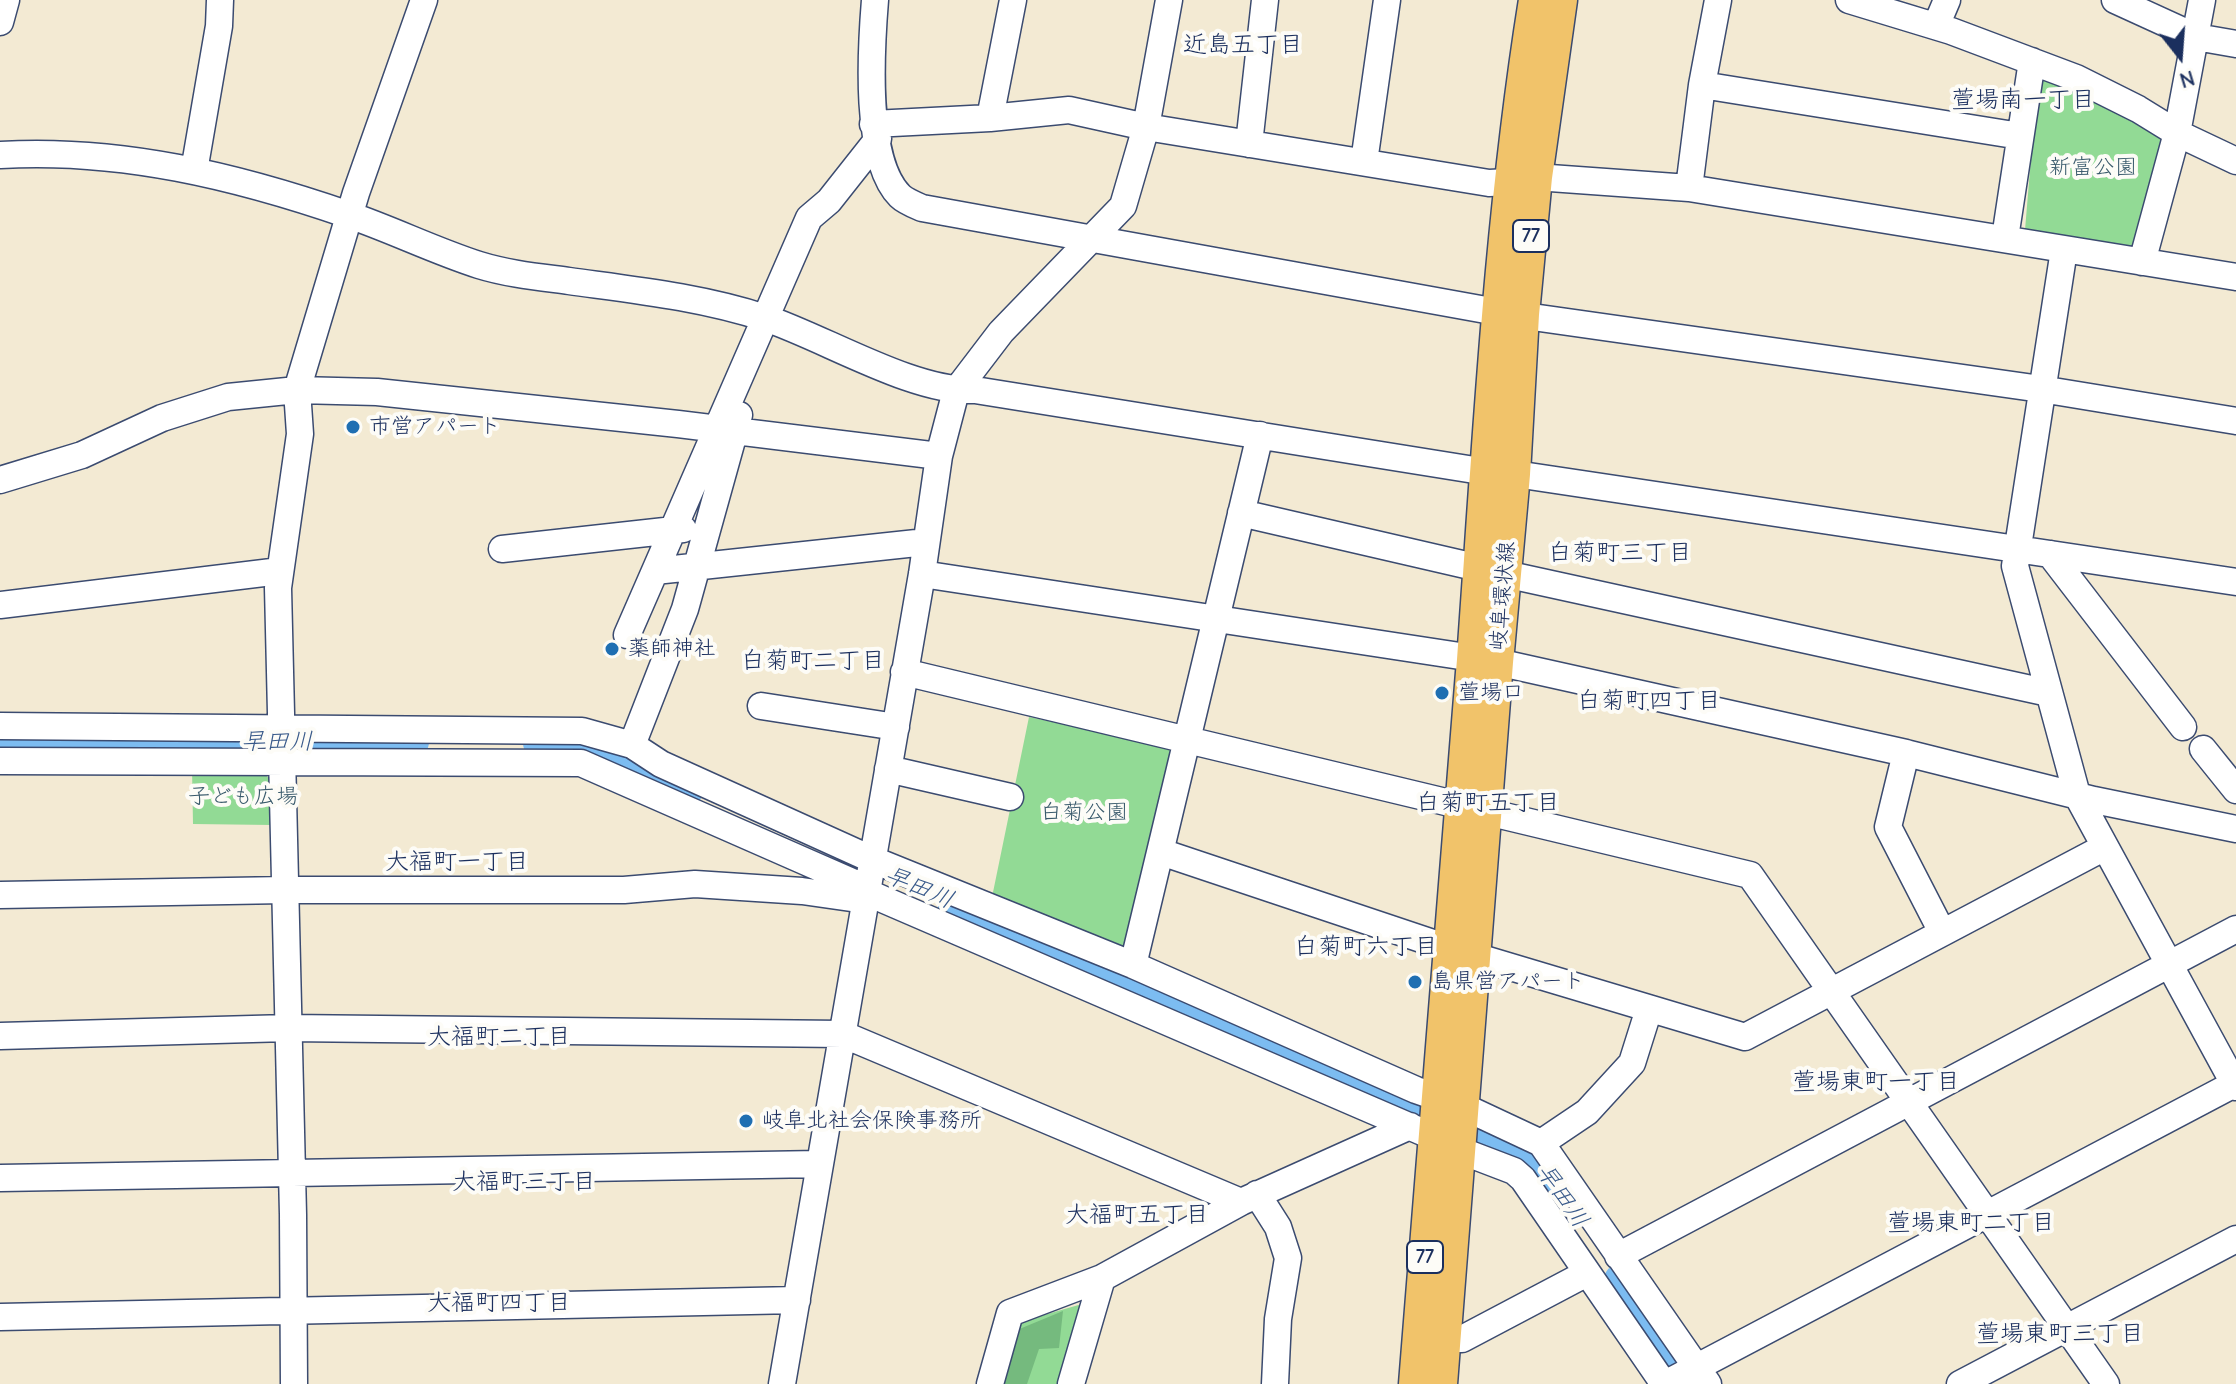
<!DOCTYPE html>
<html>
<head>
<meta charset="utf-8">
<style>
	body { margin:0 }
	#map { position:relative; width:2236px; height:1384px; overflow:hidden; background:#f3ead3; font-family:"Comic Neue",sans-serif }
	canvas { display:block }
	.north { position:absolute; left:2140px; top:16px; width:80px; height:80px; -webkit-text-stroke:6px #fdfcf7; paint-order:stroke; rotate:163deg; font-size:22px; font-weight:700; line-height:32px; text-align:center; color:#1b2f5e }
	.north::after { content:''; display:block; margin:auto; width:28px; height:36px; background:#1b2f5e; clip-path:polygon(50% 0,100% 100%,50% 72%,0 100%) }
</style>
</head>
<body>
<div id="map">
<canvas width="2236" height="1384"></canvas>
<div class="north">N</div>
</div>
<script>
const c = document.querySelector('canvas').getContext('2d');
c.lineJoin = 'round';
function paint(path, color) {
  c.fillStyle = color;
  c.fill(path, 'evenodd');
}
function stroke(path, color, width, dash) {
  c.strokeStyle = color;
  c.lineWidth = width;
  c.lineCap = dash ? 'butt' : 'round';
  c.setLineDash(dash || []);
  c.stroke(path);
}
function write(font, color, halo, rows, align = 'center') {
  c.font = font + ' "Comic Neue","Klee One",sans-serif';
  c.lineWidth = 8;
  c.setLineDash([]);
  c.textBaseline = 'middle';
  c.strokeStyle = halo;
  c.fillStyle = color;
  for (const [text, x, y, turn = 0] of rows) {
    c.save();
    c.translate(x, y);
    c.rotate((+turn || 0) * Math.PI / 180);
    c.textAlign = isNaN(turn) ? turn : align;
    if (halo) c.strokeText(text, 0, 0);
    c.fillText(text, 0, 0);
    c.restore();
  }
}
paint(new Path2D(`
	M 2038,74 L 2163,133 L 2164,146 L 2136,248 L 2025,230 Z
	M 1029,717 L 1175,748 L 1124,956 L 991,902 Z
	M 192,767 L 260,770 L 272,781 L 272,825 L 193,824 Z
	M 1089,1302 L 1069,1384 L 989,1384 L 1009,1325 Z`), '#92da95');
paint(new Path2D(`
	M 1063,1311 L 1059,1348 L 1039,1349 L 1027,1384 L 991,1384 L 1017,1330 Z`), '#75ba7e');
stroke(new Path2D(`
	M 0,741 L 413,742
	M 539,743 L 579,744 L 599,750 L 688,789
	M 954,906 L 1381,1091 L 1533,1153 L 1555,1186
	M 1620,1280 L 1692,1384`), '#7cbcf1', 32);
const minor = new Path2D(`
	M 875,0 C 871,49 864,160 900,196 C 905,201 915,205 922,208 L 1497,312 L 2041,389 L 2236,421
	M 1849,0 L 1951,31 L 2076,78 L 2138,109 L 2177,133 L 2236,161
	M 2115,0 L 2196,37 L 2236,44
	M 0,22 L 6,0
	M 1936,26 L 1947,0
	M 1702,85 L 2020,136
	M 990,118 L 1013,0
	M 873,124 L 990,118 L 1069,110 L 1146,127 L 1489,183 L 1509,182
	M 1249,144 L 1265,0
	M 0,155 C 120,148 236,176 349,215 C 393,230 435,251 479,265 C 508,274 539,277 569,281 C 634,290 701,297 765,318 C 825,338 914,393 975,390 L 1487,472 L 1522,475 L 2236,582
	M 1364,162 L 1387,0
	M 194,171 L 219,26 L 220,0
	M 1536,177 L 1689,188 L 2236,277
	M 1689,188 L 1702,85 L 1718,0
	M 2005,238 L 2032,61
	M 2064,250 L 2015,566 L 2077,795 L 2236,1087
	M 2142,262 L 2177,133 L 2202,0
	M 0,480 L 82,455 L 162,418 L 228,397 L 297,390 L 377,392 L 678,424 L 939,456
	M 1241,513 L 1479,568
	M 502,549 L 683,529
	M 2050,554 L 2183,727
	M 655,571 L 926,542
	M 922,574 L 1473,658
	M 1505,574 L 2049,693
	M 0,605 L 280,571
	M 627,635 L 809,218 L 829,201 L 878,139
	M 1497,662 L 1906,753 L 2094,800 L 2236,829
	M 904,672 L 1750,875 L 2106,1384
	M 761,706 L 896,727
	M 0,726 L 582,731 L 632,745 L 661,764 L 871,859 L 1133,965 L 1416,1090 L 1462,1106 L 1541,1143 L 1708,1384
	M 632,745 L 685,609 L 739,415
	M 2203,749 L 2236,790
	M 1906,753 L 1888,827 L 1942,932
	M 0,761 L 581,763 L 852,882 L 866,892 L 1434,1137
	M 888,769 L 1010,797
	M 1161,852 L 1448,948
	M 0,895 L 285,890 L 624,890 L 695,884 L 802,891 L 865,900
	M 1474,956 L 1745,1037 L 2105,847
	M 1133,965 L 1260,435
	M 0,1036 L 288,1028 L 842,1034 L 1241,1202 L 1410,1126
	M 1541,1143 L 1587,1112 L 1632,1063 L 1649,1009
	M 1459,1150 L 1514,1171 L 1523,1179 L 1664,1384
	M 0,1178 L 819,1164
	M 1257,1194 L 1278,1227 L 1288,1258 L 1278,1319 L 1275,1384
	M 1618,1256 L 2236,929
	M 0,1317 L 797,1300
	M 1445,1339 L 1462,1339 L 1587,1273
	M 294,1384 L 293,1214 L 278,588 L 300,434 L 297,390 L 356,193 L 424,0
	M 782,1384 L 922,574 L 939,456 L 956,391 L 1001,332 L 1123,206 L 1146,127 L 1169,0
	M 990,1384 L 1010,1313 L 1102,1278
	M 1071,1384 L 1102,1278 L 1241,1202
	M 1665,1384 L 2236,1083
	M 1960,1384 L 2236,1239`);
const major = new Path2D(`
	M 1415,1384 C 1433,1143 1455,902 1473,660 C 1489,439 1500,219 1535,0
	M 1441,1384 L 1497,662 L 1514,474 L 1523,314 L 1536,177 L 1561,0`);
stroke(minor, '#3b4b70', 29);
stroke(major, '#3b4b70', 35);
stroke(minor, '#fff', 26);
stroke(major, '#f1c36a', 32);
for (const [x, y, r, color] of [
	[353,427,8,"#1f6fb2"],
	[612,649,8,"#1f6fb2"],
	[1442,693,8,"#1f6fb2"],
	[1415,982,8,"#1f6fb2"],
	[746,1121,8,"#1f6fb2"]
]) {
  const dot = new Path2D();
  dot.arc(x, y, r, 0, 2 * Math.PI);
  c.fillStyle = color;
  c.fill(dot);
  stroke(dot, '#fdfcf7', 3);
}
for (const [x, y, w] of [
	[1531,236,36],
	[1425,1257,36]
]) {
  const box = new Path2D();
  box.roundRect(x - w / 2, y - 16, w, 32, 6);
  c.fillStyle = '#fdfcf7';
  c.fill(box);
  stroke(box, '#1b2f5e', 2);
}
write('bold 20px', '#1b2f5e', null, [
	["77",1531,236],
	["77",1425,1257]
]);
write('22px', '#395a6c', '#fdfcf7', [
	["新富公園",2093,168],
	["子ども広場",243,797],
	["白菊公園",1084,813]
]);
write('22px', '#1b2f5e', '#fdfcf7', [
	["市営アパート",369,427],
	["薬師神社",628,649],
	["萱場口",1458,693],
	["島県営アパート",1431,982],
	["岐阜北社会保険事務所",762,1121]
], 'left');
write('22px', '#1b2f5e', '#fdfcf7', [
	["岐阜環状線",1503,596,-85]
]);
write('24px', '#1b2f5e', '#fdfcf7', [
	["近島五丁目",1243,45],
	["萱場南一丁目",2023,100],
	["白菊町三丁目",1620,553],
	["白菊町二丁目",813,661],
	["白菊町四丁目",1649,701],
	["白菊町五丁目",1488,803],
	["大福町一丁目",457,862],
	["白菊町六丁目",1366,947],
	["大福町二丁目",499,1037],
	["萱場東町一丁目",1876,1082],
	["大福町三丁目",524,1182],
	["大福町五丁目",1137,1215],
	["萱場東町二丁目",1971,1223],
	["大福町四丁目",499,1303],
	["萱場東町三丁目",2060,1334]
]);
write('italic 24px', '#38598a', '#fdfcf7', [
	["早田川",277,742],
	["早田川",919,888,23],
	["早田川",1562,1196,55]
]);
</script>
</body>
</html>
